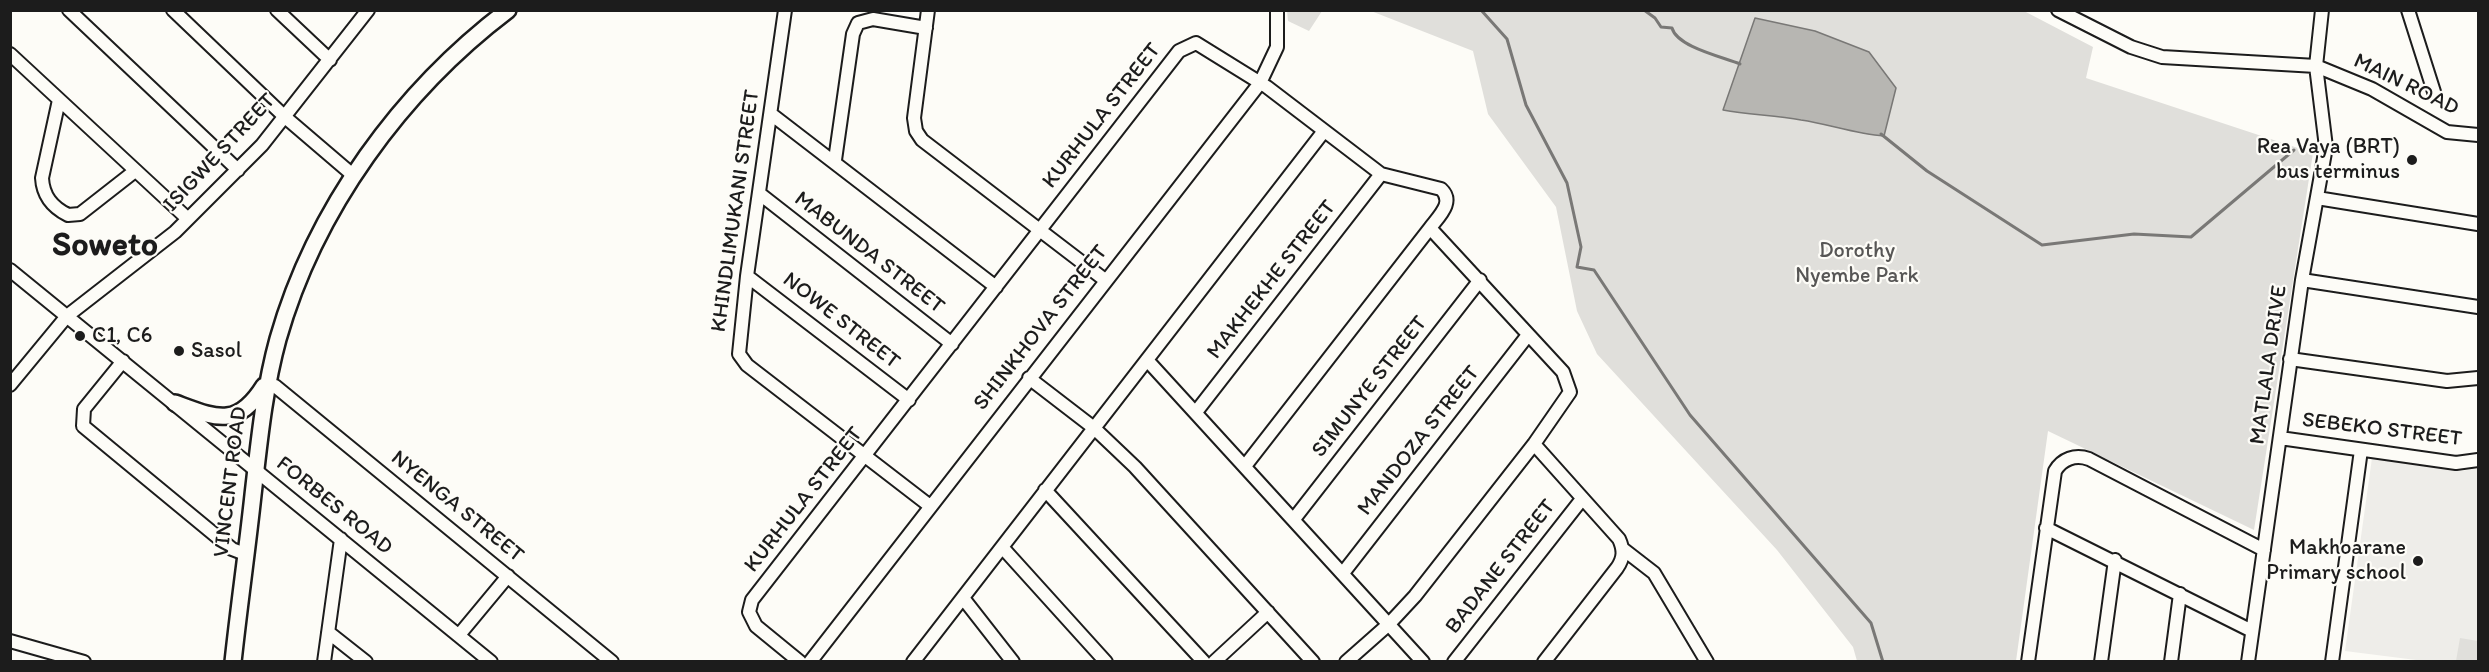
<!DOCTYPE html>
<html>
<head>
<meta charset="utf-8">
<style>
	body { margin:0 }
	#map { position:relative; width:2489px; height:672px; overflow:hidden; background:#fdfcf7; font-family:Itim,sans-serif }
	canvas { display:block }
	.frame { position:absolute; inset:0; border:12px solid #1c1c1c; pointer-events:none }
</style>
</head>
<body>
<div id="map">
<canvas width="2489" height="672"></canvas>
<div class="frame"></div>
</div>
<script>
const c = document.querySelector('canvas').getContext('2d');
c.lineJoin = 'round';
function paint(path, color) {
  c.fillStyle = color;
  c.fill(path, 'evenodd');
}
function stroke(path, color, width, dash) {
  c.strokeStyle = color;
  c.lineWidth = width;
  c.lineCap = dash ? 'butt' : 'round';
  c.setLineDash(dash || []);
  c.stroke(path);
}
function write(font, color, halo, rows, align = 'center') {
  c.font = font + ' Itim,sans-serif';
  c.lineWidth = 4.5;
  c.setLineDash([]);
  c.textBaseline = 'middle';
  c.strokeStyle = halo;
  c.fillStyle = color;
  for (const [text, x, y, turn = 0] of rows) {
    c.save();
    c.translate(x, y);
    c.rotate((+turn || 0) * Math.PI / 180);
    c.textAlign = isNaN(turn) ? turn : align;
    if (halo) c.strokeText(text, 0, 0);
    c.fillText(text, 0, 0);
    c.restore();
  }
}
paint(new Path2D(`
	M 2372,458 L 2462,471 L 2478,468 L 2478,661 L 2424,661 L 2345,651 Z`), '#eeede9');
paint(new Path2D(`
	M 1287,11 L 1287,10 L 1322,11 L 1309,31 L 1288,21 Z
	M 1371,11 L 2024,11 L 2093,47 L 2086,78 L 2313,153 L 2254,530 L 2048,431 L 2016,661 L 1857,661 L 1853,647 L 1777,550 L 1597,354 L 1577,311 L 1556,207 L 1488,114 L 1473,51 Z
	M 2460,638 L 2478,641 L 2478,661 L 2456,661 Z`), '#e0dfdb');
const water = new Path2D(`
	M 1755,18 L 1815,31 L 1869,52 L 1896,88 L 1884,136 C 1855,134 1829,124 1801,120 C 1775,115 1749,115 1723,110 Z`);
paint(water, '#b7b6b2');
stroke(water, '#797876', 1.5);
stroke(new Path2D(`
	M 1481,10 L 1507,39 L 1526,105 L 1567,183 L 1581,247 L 1577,267 L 1594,270 L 1690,415 L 1871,623 L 1883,662
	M 1644,10 L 1655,18 L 1661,27 L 1672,28 C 1677,47 1723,57 1740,64
	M 1881,134 L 1927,171 L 2042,245 L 2134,234 L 2191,237 L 2294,150`), '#797876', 3);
const minor = new Path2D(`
	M 69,10 L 238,170
	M 173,10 L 285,117 L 354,176
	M 277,10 L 330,60
	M 785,10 L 747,276 L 739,354 L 747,365 L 930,506
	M 928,10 L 914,118 L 916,131 L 922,140 L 1105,280
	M 2058,10 L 2131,47 L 2162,57 L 2316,66 L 2372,89 L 2447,132 L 2478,135
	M 2408,10 L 2435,95
	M 10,54 L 188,219
	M 59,100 L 42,178 C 43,196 52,207 68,215 L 80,214 L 135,171
	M 771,114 L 996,287
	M 835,160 L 853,34 L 858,23 L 873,19 L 926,28
	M 760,194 L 952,344
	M 2317,198 L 2478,224
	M 10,270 L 491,662
	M 747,276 L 909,400
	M 2302,280 L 2478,307
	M 2290,359 L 2447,381 L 2478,378
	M 1147,360 L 1423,662
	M 123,361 L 84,409 L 83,426 L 232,549 L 245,554
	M 1029,378 L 1094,428 L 1135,467 L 1313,662
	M 10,385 L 67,316 L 175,232 L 262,145 L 368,10
	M 275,386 L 612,662
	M 1196,412 L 1381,174
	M 2280,438 L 2456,463 L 2478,460
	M 1534,444 L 1619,539 C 1624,550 1624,558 1617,568 L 1544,662
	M 1045,490 L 1204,662
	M 1294,519 L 1480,280
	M 2046,528 L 2252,631
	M 1002,547 L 1106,662
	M 1623,549 L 1654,573 L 1707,662
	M 1343,573 L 1528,335
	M 963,598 L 1013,662
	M 328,632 L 366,662
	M 459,635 L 508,576
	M 10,641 L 84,662
	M 324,662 L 341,539
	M 800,662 L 756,626 L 749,612 L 752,600 L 1179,51 L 1196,43 L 1267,87 L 1381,174 L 1441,189 C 1455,202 1439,216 1430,228 L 1245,466
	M 810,662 L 1260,83 L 1277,47 L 1277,10
	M 913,662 L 1324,131
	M 1214,662 L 1268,612
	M 1346,662 L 1389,624 L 1415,596 L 1534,444 L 1570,392 L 1563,372 L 1430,228
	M 1454,662 L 1582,499
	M 2028,662 L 2055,471 C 2062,459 2075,454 2089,459 L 2264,550
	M 2101,662 L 2115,560
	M 2171,662 L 2180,594
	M 2248,662 L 2302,280 L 2326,147 L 2316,66 L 2322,10
	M 2332,662 L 2361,450`);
const major = new Path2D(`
	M 175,403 C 216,418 237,429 264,386
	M 233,662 C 239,606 247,551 253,495 C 259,443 264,390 278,339 C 315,209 401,91 508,10`);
stroke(minor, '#1c1c1c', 16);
stroke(major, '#1c1c1c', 20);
stroke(minor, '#fdfcf7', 12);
stroke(major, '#fdfcf7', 15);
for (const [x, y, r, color] of [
	[2412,160,6,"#1c1c1c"],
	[80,336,6,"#1c1c1c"],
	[179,351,6,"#1c1c1c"],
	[2418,561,6,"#1c1c1c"]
]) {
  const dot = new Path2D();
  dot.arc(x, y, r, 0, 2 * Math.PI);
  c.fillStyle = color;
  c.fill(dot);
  stroke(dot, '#fdfcf7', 2);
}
write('22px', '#1c1c1c', '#fdfcf7', [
	["MAIN ROAD",2406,85,26],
	["KURHULA STREET",1102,116,-52],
	["ISIGWE STREET",220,153,-47],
	["KHINDLIMUKANI STREET",736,211,-82],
	["MABUNDA STREET",869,253,38],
	["MAKHEKHE STREET",1272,280,-52],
	["NOWE STREET",841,321,38],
	["SHINKHOVA STREET",1041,328,-52],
	["MATLALA DRIVE",2269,365,-82],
	["SIMUNYE STREET",1370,387,-52],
	["SEBEKO STREET",2382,430,7],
	["MANDOZA STREET",1419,441,-52],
	["VINCENT ROAD",231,482,-83],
	["KURHULA STREET",804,500,-52],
	["FORBES ROAD",334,506,39],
	["NYENGA STREET",457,507,39],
	["BADANE STREET",1501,567,-52]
]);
write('22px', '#1c1c1c', '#fdfcf7', [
	["Rea Vaya (BRT)",2400,147],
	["bus terminus",2400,172],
	["C1, C6",92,336,"left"],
	["Sasol",191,351,"left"],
	["Makhoarane",2406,548],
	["Primary school",2406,573]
], 'right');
write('22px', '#575655', '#fdfcf7', [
	["Dorothy",1857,251],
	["Nyembe Park",1857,276]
]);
write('bold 34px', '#1c1c1c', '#fdfcf7', [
	["Soweto",105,246]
]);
</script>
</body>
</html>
